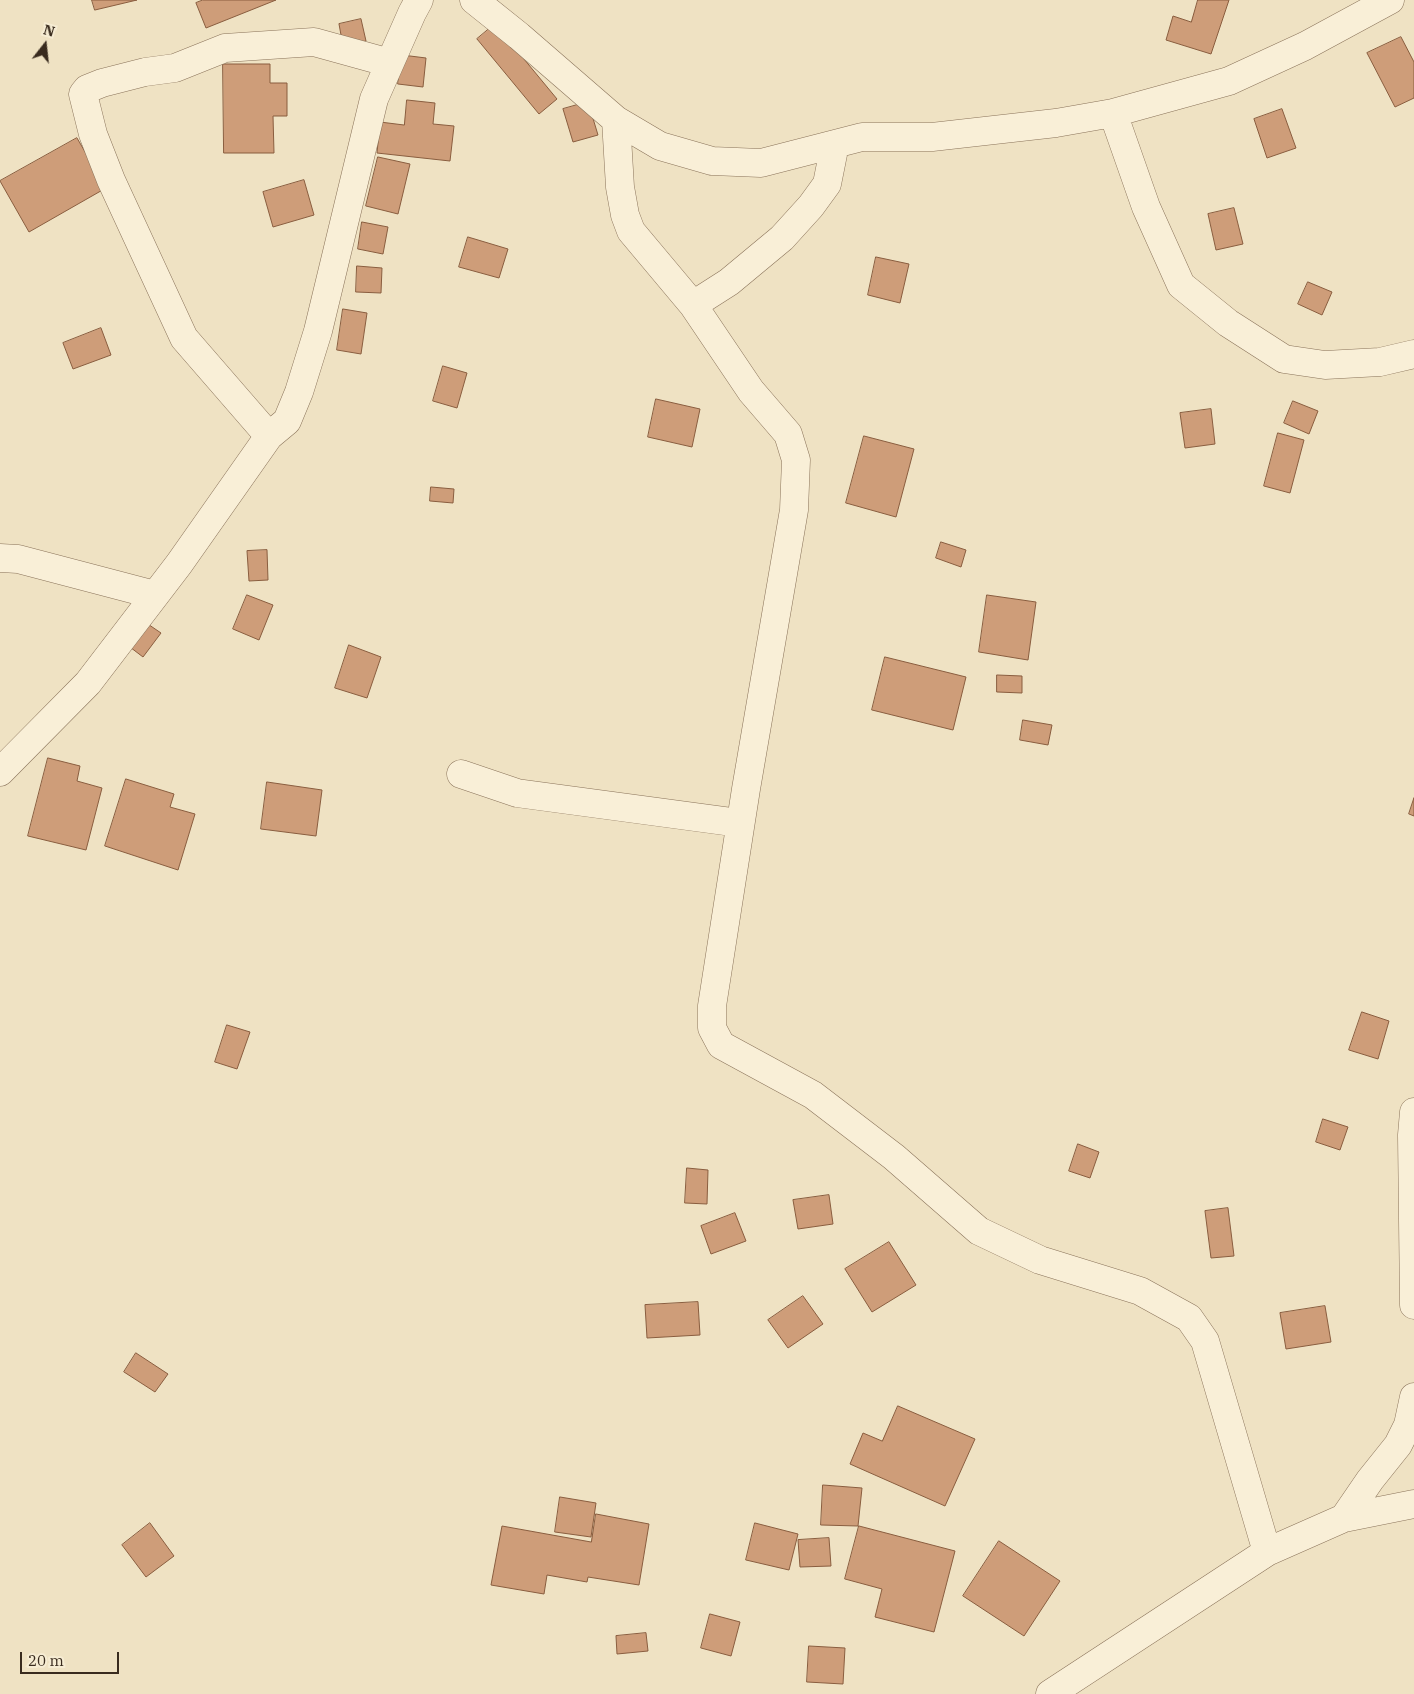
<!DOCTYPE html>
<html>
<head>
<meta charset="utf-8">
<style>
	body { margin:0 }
	#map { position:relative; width:1414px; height:1694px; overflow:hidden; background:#efe2c3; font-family:"IBM Plex Serif",serif }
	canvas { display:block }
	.north { position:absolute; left:20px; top:20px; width:50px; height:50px; -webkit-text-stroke:4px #f6ecd3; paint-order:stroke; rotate:16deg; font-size:14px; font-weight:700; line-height:20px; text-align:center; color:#392b1e }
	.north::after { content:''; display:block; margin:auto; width:18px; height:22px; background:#392b1e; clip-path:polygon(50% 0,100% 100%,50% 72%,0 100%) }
	.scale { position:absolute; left:20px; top:1652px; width:99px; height:22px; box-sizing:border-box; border:2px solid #392b1e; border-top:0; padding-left:6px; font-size:15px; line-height:18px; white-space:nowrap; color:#392b1e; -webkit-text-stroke:4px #f6ecd3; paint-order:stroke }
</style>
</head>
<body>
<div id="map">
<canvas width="1414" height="1694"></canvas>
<div class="north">N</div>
<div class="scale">20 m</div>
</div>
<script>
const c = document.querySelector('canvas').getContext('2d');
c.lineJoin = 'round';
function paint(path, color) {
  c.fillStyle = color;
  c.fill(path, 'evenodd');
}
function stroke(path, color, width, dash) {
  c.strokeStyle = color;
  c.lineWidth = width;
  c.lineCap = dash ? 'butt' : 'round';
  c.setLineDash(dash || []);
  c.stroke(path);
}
const building = new Path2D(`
	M 92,0 L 137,0 L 95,10 Z
	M 203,0 L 276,0 L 206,28 L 196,3 Z
	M 1198,0 L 1229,0 L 1211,54 L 1166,40 L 1173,16 L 1191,22 Z
	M 361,19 L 366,41 L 343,46 L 339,24 Z
	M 495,24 L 557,99 L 539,114 L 477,39 Z
	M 1401,37 L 1414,62 L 1414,98 L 1395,107 L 1367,53 Z
	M 402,55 L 426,58 L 423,87 L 398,84 Z
	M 223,64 L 270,64 L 270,83 L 287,83 L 287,116 L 273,116 L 274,153 L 224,153 Z
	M 407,100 L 435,103 L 433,124 L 454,126 L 450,161 L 377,153 L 380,122 L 404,125 Z
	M 588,102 L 598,135 L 573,142 L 563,109 Z
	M 1282,109 L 1296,148 L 1267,158 L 1254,119 Z
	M 77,138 L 106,188 L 29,232 L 0,181 Z
	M 378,157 L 410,164 L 398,214 L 366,206 Z
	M 304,180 L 314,215 L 273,227 L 263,192 Z
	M 1234,208 L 1243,244 L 1216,250 L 1208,214 Z
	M 362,222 L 388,227 L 383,254 L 358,249 Z
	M 468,237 L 508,249 L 499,278 L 459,267 Z
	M 876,257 L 909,264 L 900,303 L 868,295 Z
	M 357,266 L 382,268 L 381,293 L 356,292 Z
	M 1308,282 L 1332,292 L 1322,315 L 1298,304 Z
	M 343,309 L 367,313 L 361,354 L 337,350 Z
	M 101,328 L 111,355 L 73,369 L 63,343 Z
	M 443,366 L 467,373 L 457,408 L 433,401 Z
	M 656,399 L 700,409 L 692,447 L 648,437 Z
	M 1293,401 L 1318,411 L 1309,434 L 1284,423 Z
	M 1211,409 L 1215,444 L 1185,448 L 1180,413 Z
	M 1278,433 L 1304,440 L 1290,493 L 1264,486 Z
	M 864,436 L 914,449 L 896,517 L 846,503 Z
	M 431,487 L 454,489 L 453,503 L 430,501 Z
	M 941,542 L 966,550 L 961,567 L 936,558 Z
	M 267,550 L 268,580 L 249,581 L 247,551 Z
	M 247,595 L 273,605 L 259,640 L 233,629 Z
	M 987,595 L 1036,602 L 1028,660 L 979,652 Z
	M 139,618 L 161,633 L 143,657 L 122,641 Z
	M 349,645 L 381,657 L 367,698 L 335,688 Z
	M 885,657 L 966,677 L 953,730 L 872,710 Z
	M 997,675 L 1022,676 L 1022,693 L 997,692 Z
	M 1023,720 L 1052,725 L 1048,745 L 1020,740 Z
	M 48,758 L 80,766 L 77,781 L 102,788 L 86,850 L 28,836 Z
	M 126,779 L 174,794 L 170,807 L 195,814 L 178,870 L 105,846 Z
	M 267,782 L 322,790 L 316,836 L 261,829 Z
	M 1414,798 L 1414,816 L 1409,814 Z
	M 1362,1012 L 1389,1021 L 1378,1059 L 1349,1050 Z
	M 227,1025 L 250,1032 L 237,1069 L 215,1062 Z
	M 1323,1119 L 1348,1127 L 1340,1150 L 1316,1142 Z
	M 1078,1144 L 1099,1152 L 1090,1178 L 1069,1171 Z
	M 687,1168 L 708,1170 L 707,1204 L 685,1203 Z
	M 829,1195 L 833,1224 L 798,1229 L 793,1200 Z
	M 1228,1208 L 1234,1256 L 1211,1258 L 1205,1211 Z
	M 735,1213 L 746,1241 L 711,1254 L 701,1226 Z
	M 889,1242 L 916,1285 L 872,1312 L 845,1269 Z
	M 803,1296 L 823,1324 L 788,1348 L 768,1320 Z
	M 698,1302 L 700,1335 L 647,1338 L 645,1305 Z
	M 1325,1306 L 1331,1342 L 1286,1349 L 1280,1313 Z
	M 136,1353 L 168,1374 L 155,1392 L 124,1372 Z
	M 898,1406 L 975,1439 L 945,1506 L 850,1464 L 863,1433 L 882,1441 Z
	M 823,1485 L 862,1488 L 858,1526 L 821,1525 Z
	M 560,1497 L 596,1503 L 591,1537 L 555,1532 Z
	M 596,1514 L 649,1524 L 639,1585 L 588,1577 L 587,1582 L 547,1575 L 544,1594 L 491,1585 L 502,1526 L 591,1542 Z
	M 150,1523 L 174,1556 L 146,1577 L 122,1545 Z
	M 755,1523 L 798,1534 L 789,1570 L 746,1560 Z
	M 859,1526 L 955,1551 L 934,1632 L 875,1617 L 882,1589 L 845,1579 Z
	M 829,1538 L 831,1566 L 800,1567 L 798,1540 Z
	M 999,1541 L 1060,1581 L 1024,1636 L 963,1596 Z
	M 710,1614 L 740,1622 L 731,1656 L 701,1648 Z
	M 646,1633 L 648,1651 L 617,1654 L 616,1636 Z
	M 809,1646 L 845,1648 L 843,1684 L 807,1682 Z`);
paint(building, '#ce9d79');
stroke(building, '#895d3f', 1);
const minor = new Path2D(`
	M 474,0 L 519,36 L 616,120 L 660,146 L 712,161 L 761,163 L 862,137 L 932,137 L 1056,123 L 1113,113 L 1229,81 L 1305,46 L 1390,0
	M 1113,113 L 1146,207 L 1181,285 L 1228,323 L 1284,359 L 1325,365 L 1380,362 L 1414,354
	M 616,120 L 620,187 L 625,215 L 631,231 L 693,305 L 751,391 L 788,434 L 796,460 L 794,510 L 746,789 L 712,1006 L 712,1028 L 721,1045 L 813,1095 L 894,1157 L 979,1231 L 1040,1260 L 1140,1291 L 1189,1318 L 1205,1341 L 1267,1552
	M 693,305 L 729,282 L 782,238 L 811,206 L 827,184 L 835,144
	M 269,436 L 184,338 L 111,180 L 93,134 L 83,94 L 87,89 L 102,83 L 145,72 L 175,68 L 225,48 L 314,42 L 390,63
	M 0,558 L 18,559 L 155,595
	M 0,772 L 88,683 L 179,564 L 269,436 L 287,421 L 299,392 L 318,331 L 374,99 L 412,13 L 419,0
	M 461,774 L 517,793 L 740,823
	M 1414,1112 L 1412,1135 L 1414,1305
	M 1344,1518 L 1370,1480 L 1398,1445 L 1408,1425 L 1414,1397
	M 1050,1694 L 1267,1552 L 1344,1518 L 1414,1504`);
stroke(minor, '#8a735a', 29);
stroke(minor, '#f9efd7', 28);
</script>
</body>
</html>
